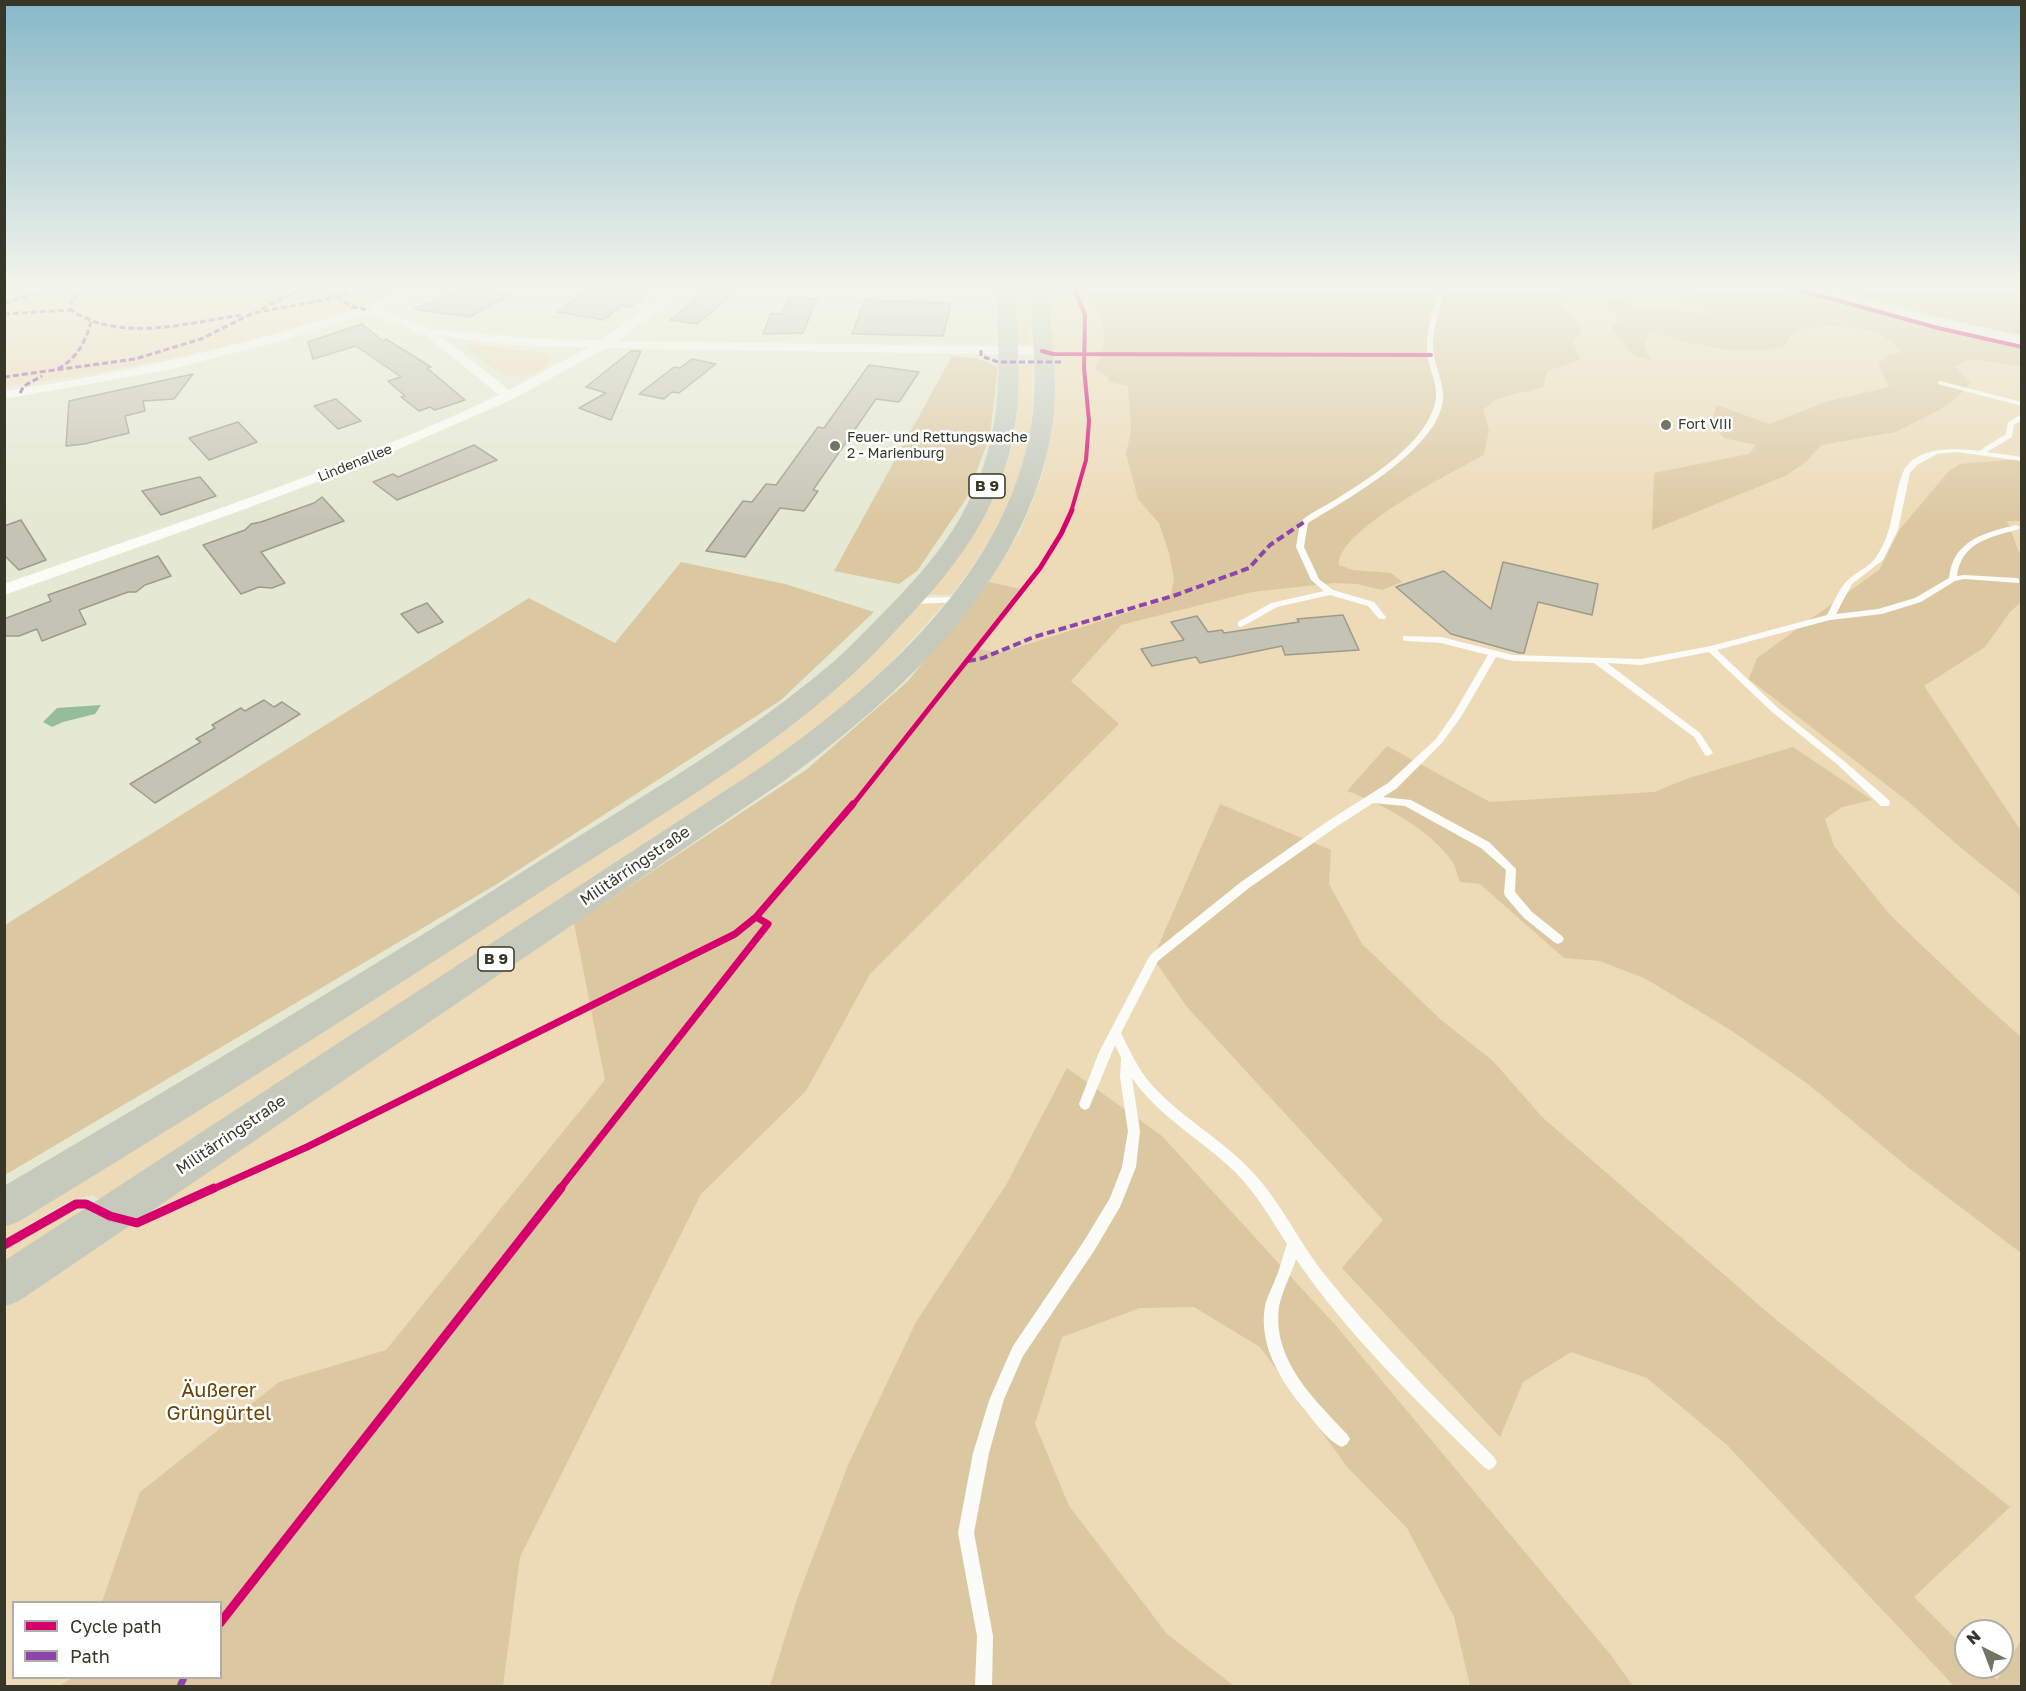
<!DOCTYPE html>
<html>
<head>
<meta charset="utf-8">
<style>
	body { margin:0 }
	#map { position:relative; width:2026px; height:1691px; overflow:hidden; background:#e5e8d2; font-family:"Golos Text",sans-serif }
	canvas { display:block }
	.frame { position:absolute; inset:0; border:6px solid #363728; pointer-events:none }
	.legend { position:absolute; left:12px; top:1601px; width:210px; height:78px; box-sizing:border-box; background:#fff; border:2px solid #afafa9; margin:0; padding:8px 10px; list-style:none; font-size:18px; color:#363728 }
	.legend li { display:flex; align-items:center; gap:12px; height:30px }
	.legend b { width:30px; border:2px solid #afafa9 }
	.north { position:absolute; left:1954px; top:1619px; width:60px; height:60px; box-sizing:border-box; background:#fff; border:2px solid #afafa9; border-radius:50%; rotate:318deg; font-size:16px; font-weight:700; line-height:24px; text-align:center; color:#363728 }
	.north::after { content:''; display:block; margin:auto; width:21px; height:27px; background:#737564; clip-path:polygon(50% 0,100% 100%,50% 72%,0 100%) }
</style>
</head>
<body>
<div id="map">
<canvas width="2026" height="1691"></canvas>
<div class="frame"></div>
<ul class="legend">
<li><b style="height:8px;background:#d6006c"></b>Cycle path</li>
<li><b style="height:8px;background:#8e44ad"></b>Path</li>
</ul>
<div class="north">N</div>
</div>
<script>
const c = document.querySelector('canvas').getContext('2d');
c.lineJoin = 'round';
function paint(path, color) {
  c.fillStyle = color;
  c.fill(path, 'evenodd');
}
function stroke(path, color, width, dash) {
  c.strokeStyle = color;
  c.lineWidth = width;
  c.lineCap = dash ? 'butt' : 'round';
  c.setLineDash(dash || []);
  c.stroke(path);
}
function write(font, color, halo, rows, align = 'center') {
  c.font = font + ' "Golos Text",sans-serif';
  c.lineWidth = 5;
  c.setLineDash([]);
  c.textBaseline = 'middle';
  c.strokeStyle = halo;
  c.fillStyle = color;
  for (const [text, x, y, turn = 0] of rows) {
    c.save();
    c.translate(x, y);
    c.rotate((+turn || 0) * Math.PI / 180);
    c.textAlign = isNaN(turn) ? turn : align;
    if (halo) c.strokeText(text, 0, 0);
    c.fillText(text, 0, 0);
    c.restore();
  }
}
paint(new Path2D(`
	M 35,286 L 419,286 C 286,337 146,368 5,386 L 4,295 Z
	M 1015,286 L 1029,286 L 1031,339 L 1031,343 L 1023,345 L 1016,343 Z
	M 1051,286 L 1782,286 L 1954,334 L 2021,349 L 2021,1686 L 5,1686 L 4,1309 L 574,923 L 806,770 L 907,682 L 989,582 L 1020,532 L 1032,503 L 1044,470 L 1054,410 L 1049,318 ZM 14,1602 L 220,1602 L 220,1678 L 14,1678 ZM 1966,1631 L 2002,1631 L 2002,1667 L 1966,1667 Z
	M 470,344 L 546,353 L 550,355 C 550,363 547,366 540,370 C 508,388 488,365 465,346 Z
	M 1032,364 C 1033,389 1034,414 1029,439 C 1017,495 987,550 951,595 L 926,595 C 959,548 999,501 1013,443 C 1019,418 1017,391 1015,365 Z
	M 945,603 L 884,670 L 832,716 L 756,772 L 104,1203 L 93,1195 L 69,1201 L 5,1239 L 4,1228 L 608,846 L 919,604 Z
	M 77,1209 L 86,1215 L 5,1268 L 4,1248 L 54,1219 Z`), '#eddab6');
paint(new Path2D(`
	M 1081,286 L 1577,286 L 1576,291 L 1564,297 L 1560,306 L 1575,318 L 1582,330 L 1573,341 L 1580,360 L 1547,371 L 1543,387 L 1496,399 L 1483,410 L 1489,430 L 1484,455 C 1455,471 1336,530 1339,565 L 1353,570 L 1391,573 L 1402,582 L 1382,590 L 1357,584 L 1335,583 L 1252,592 L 1121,625 L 1071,681 L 1119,724 L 870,974 L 806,1091 L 701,1194 L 520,1557 L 503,1686 L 59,1686 L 72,1678 L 220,1678 L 220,1602 L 102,1602 L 140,1492 L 279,1382 L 386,1350 L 605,1080 L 574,923 L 806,770 L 907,682 L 989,582 L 1020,589 L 974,648 L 1000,653 L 1170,599 L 1174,579 L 1169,553 L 1159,523 L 1138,499 L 1126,454 L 1131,430 L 1128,386 L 1110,382 L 1107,376 L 1096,370 C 1096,361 1102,356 1103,348 C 1108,325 1094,303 1081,286 Z
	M 1679,286 L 1782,286 L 1954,334 L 2021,349 L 2021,366 L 1970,359 L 1955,367 L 1971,383 L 1956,398 L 1939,410 L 1896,432 L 1821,445 L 1806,462 L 1785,476 L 1652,530 L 1654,473 L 1749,454 L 1756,445 L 1724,438 L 1711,423 L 1717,405 L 1769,424 L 1829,401 L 1889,387 L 1878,364 L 1888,355 L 1903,352 C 1895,344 1887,338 1877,333 C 1859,325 1808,322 1792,334 C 1789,337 1787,343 1784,346 C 1741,358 1692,344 1650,332 L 1644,346 L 1652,361 C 1622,353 1631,347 1611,329 L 1617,321 L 1614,313 L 1606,308 L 1606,298 L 1627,298 L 1634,307 L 1713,314 L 1688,303 L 1682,297 L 1690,293 Z
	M 1819,286 L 2021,286 L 2021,336 L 1933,316 Z
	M 952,356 L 979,359 L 998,367 L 990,436 L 966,499 L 917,571 L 899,584 L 834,571 Z
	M 2021,459 L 2021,521 L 2007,521 L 2021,557 L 2021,602 L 2010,612 L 1985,647 L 1924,686 L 2021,831 L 2021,896 L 1961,848 L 1910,803 L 1749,679 L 1757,658 L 1879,570 L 1900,529 L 1949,471 L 1960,464 Z
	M 681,562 L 785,584 L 874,612 L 781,700 L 497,884 L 5,1175 L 5,925 L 529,598 L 615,643 Z
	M 1387,746 L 1490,802 L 1654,792 L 1689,778 L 1793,747 L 1872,800 L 1842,807 L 1825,819 L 1834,846 L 1891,916 L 1976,997 L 2021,1037 L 2021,1253 L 1909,1168 L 1808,1084 L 1732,1031 L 1646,979 L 1600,961 L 1564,958 L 1480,884 L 1460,882 C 1457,876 1456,866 1452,861 C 1429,829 1383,804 1347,791 Z
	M 1220,804 L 1331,850 L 1329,884 L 1362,944 L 1440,1019 L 1493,1061 L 1542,1117 L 1774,1318 L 2010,1507 L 1914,1597 L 1966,1649 L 1966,1667 L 1984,1667 L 1997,1680 L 2021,1640 L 2021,1686 L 1954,1686 L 1727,1445 L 1647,1378 L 1571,1352 L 1523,1382 L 1500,1437 L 1342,1268 L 1383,1220 L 1187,1007 L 1153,958 Z
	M 1067,1068 L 1162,1136 L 1337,1327 L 1610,1654 L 1633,1686 L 1470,1686 L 1454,1617 L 1407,1528 L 1348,1468 L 1260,1347 L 1194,1307 L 1140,1308 L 1062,1337 L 1035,1424 L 1069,1506 L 1167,1634 L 1234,1686 L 770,1686 L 797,1599 L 848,1465 L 916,1322 L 1006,1185 Z`), '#dcc8a0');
paint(new Path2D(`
	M 101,705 L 95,714 L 63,722 L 52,727 L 43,722 L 57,708 Z`), '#95bd99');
const building = new Path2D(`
	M 468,286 L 486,286 L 510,295 L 469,317 L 414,309 Z
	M 592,286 L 656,286 L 631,307 L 622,305 L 604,320 L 557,312 Z
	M 711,287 L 736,292 L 697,324 L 670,320 Z
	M 789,297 L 817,299 L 803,333 L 763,334 L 771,314 L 782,314 Z
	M 865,300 L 925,302 L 951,303 L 943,336 L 852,334 Z
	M 362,324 L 383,341 L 386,339 L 431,367 L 427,368 L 465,400 L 435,410 L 430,407 L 419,411 L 401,397 L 405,396 L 388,381 L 401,377 L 356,346 L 313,359 L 308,342 Z
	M 631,351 L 641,351 L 611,420 L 579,408 L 606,393 L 586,387 Z
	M 692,359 L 716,364 L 679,393 L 672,392 L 664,399 L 639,394 L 674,367 L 680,368 Z
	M 869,365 L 919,372 L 899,402 L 876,399 L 813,490 L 818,491 L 804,511 L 780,508 L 745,557 L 706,551 L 743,501 L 752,502 L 766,484 L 776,485 L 818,427 L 824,428 Z
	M 193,374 L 174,399 L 143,401 L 145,411 L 125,416 L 129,433 L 84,444 L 66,446 L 69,401 Z
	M 336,399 L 361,421 L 338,429 L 314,406 Z
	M 238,422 L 257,442 L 209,460 L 189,438 Z
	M 474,445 L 497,460 L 397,500 L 373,482 L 393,474 L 398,477 Z
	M 200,477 L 216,496 L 161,515 L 142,491 Z
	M 322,497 L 344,521 L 261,552 L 285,583 L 272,588 L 259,587 L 241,594 L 203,545 L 245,530 L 251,524 L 261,522 L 314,503 Z
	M 21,520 L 46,560 L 19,570 L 4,555 L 4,526 Z
	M 158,556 L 171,576 L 145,585 L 136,592 L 128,592 L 79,610 L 86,624 L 42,641 L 37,629 L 19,636 L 4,636 L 4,619 L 51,601 L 48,595 Z
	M 1503,562 L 1598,584 L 1592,615 L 1538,602 L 1524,653 L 1520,653 L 1451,634 L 1396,587 L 1444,571 L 1491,609 Z
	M 427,603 L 443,622 L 418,633 L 401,614 Z
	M 1343,615 L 1359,650 L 1285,655 L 1282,646 L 1200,663 L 1196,657 L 1152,666 L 1141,649 L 1184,640 L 1171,622 L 1197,616 L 1208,632 L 1222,630 L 1224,633 L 1299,622 L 1297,619 Z
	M 264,700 L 274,707 L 282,702 L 300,714 L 155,803 L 130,784 L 201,742 L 196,739 L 215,728 L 212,725 L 241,708 L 245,711 Z`);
paint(building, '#c5c4b4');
stroke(building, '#9c9c8c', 1.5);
paint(new Path2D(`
	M 719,286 L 739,286 L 806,292 L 904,295 L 907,297 L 904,299 L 806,296 L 722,288 Z
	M 1439,286 L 1445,286 C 1441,307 1432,328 1433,349 C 1434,366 1444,381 1443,399 C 1439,449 1347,499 1308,523 L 1304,547 L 1319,579 L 1333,590 L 1374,602 L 1386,617 L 1385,619 L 1379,619 L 1368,606 L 1330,595 L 1277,607 L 1249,623 L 1241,627 L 1238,626 L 1238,622 L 1271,603 L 1324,591 L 1311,580 L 1296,547 L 1300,522 C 1310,513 1323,507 1335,500 C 1369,478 1425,445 1435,403 C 1440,385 1427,367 1427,349 C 1426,328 1435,307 1439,286 Z
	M 1940,381 L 2022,402 L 2022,406 L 1938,384 L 1938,382 Z
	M 2022,414 L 2022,420 L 2014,425 L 2012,437 L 1987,452 L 2022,457 L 2022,461 L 1956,452 L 1937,454 L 1917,465 L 1910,473 L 1898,530 L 1883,560 L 1852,584 L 1836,614 L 1878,609 L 1915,598 L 1949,578 C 1953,540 1984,533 2016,525 L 2020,527 L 2019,529 C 1991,537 1961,542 1957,576 L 1964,575 L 2016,578 L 2019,579 L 2019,583 L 1964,579 L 1955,581 L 1921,602 L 1882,614 L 1830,620 L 1717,650 L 1778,708 L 1844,761 L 1889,800 L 1890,803 L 1889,806 L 1881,806 L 1838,765 L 1772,712 L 1709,652 L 1641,665 L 1607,663 L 1700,733 L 1713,753 L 1708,756 L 1705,755 L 1694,737 L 1594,663 L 1513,661 L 1496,657 L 1461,717 L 1442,743 L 1396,789 L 1383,797 L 1411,800 L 1489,842 L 1516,869 L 1515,892 L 1532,912 L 1562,936 L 1564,939 L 1562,942 L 1558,944 L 1554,942 L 1524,918 L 1505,896 L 1504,893 L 1506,870 L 1481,848 L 1405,806 L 1373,803 L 1336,827 L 1249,888 L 1158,961 L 1121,1033 C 1130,1051 1138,1069 1151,1084 C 1182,1119 1226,1141 1257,1177 C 1282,1205 1298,1240 1321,1270 C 1374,1337 1434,1397 1494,1457 L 1497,1462 L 1494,1467 L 1489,1470 L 1484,1467 C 1418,1402 1348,1336 1296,1259 C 1291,1275 1282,1291 1279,1307 C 1272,1360 1314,1399 1347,1434 L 1350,1439 L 1347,1444 L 1342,1447 C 1328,1441 1315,1423 1306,1411 C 1281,1382 1258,1345 1265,1306 C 1267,1297 1272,1288 1275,1280 C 1280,1268 1283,1256 1287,1244 C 1271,1219 1256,1193 1235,1172 C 1202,1140 1159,1117 1132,1078 L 1140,1131 L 1136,1167 L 1120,1207 L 1094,1251 L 1023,1356 L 1004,1399 L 989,1453 L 974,1533 L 993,1636 L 992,1686 L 975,1686 L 977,1636 L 958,1533 L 973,1453 L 990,1398 L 1013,1346 L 1084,1241 L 1110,1198 L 1122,1167 L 1128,1131 L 1120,1077 L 1121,1058 L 1115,1045 L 1089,1108 L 1085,1110 L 1081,1108 L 1079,1104 L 1099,1052 L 1150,955 L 1241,882 L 1328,821 L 1388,783 L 1436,739 L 1454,713 L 1488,655 L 1441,643 L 1406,641 L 1403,640 L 1403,636 L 1441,637 L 1513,655 L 1641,659 L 1711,646 L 1827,615 C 1833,604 1839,588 1848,580 C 1856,572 1870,567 1876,557 C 1894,532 1892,502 1902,475 C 1912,446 1955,448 1979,451 L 2006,434 L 2008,422 Z
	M 961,597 L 965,600 L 964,602 L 910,604 L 906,601 L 910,598 Z`), '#fbfcf8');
paint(new Path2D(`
	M 423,286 L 439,286 L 379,309 L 430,329 L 535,339 L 601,340 L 676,286 L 687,286 L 662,308 L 617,341 L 1042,347 L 1048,351 L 1042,355 L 606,348 L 513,399 L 362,465 L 245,509 L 4,595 L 4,584 C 171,525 339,471 499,395 L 424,334 L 368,313 L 280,341 L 168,370 L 4,399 L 4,391 C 148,370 287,336 423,286 ZM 442,337 L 535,347 L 589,347 L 509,390 Z`), '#fbfcf8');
paint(new Path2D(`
	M 1799,286 L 1824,286 L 1934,316 L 2022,336 L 2022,346 L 1925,323 L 1802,289 Z`), '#f3f6ee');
paint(new Path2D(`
	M 997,286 L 1015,286 C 1019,376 1028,436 983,519 C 961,559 931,594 899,627 C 884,643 869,659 853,674 C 759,760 645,824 539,893 C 367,1006 194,1115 18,1222 L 4,1227 L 4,1186 C 186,1079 367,971 544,858 C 642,796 744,738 832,663 C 848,649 863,633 878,618 C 908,588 937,557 959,520 C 1006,437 999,377 997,286 Z
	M 1030,286 L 1048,286 C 1050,332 1060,381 1052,427 C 1029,578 902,695 784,781 L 19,1301 L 4,1307 L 4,1261 L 763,766 C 880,684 1006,574 1031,426 C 1039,381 1031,332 1030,286 Z`), '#c5cabd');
stroke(new Path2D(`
	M 85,286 L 71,302 L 71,310 C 120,343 187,323 241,315
	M 322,286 L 352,307 L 370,310
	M 4,303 L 60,286
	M 261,309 L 308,286
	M 4,314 L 71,310
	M 981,350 L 981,356 L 998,362 L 1063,362
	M 58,369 C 77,358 85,343 91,322
	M 4,377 L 135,359 L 201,339 L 253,313 L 318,301 L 372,286
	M 20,393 L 24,386 L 42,376`), '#8e44ad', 3, [6, 3]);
stroke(new Path2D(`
	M 968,661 L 983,658 L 1034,637 L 1176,595 L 1249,568 L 1270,545 L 1304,522`), '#8e44ad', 4, [8, 4]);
stroke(new Path2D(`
	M 180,1686 L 184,1678`), '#8e44ad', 7, [13, 7]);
stroke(new Path2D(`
	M 1785,286 L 1938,328 L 2022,347
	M 1042,351 L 1053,354 L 1431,355
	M 1071,512 L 1086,460 L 1089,421 L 1084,368 L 1085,315 L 1073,286`), '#d6006c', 4);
stroke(new Path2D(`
	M 852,806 L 1040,568 L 1061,534 L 1072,510`), '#d6006c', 5);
stroke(new Path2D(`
	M 211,1190 L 307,1147 L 735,934 L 756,917 L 853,804
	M 559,1190 L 768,924 L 756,917`), '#d6006c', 7);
stroke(new Path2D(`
	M 4,1245 L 76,1204 L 86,1204 L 110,1216 L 137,1223 L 214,1188
	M 220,1623 L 561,1188`), '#d6006c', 9);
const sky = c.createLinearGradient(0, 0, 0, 523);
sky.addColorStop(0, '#87b8c8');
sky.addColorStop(0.55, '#f3f5eb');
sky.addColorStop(1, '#f3f5eb00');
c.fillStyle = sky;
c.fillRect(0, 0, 2026, 523);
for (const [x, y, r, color] of [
	[1666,425,6,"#737564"],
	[835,446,6,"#737564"]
]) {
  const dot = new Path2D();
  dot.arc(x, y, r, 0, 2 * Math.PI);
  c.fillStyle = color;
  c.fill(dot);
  stroke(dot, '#fff', 2);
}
write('14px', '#363728', '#fff', [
	["Fort VIII",1678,425],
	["Feuer- und Rettungswache",847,438],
	["2 - Marienburg",847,454]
], 'left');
write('14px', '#363728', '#fff', [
	["Lindenallee",355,463,-22]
]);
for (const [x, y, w] of [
	[987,486,36],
	[496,959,36]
]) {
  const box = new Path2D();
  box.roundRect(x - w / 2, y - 12, w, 24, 4.5);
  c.fillStyle = '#fff';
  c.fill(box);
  stroke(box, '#363728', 1.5);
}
write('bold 15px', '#363728', null, [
	["B 9",987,486],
	["B 9",496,959]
]);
write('16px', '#363728', '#fff', [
	["Militärringstraße",635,866,-34],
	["Militärringstraße",231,1135,-34]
]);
write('20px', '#6b4500', '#fff', [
	["Äußerer",219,1391],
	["Grüngürtel",219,1414]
]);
</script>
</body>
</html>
